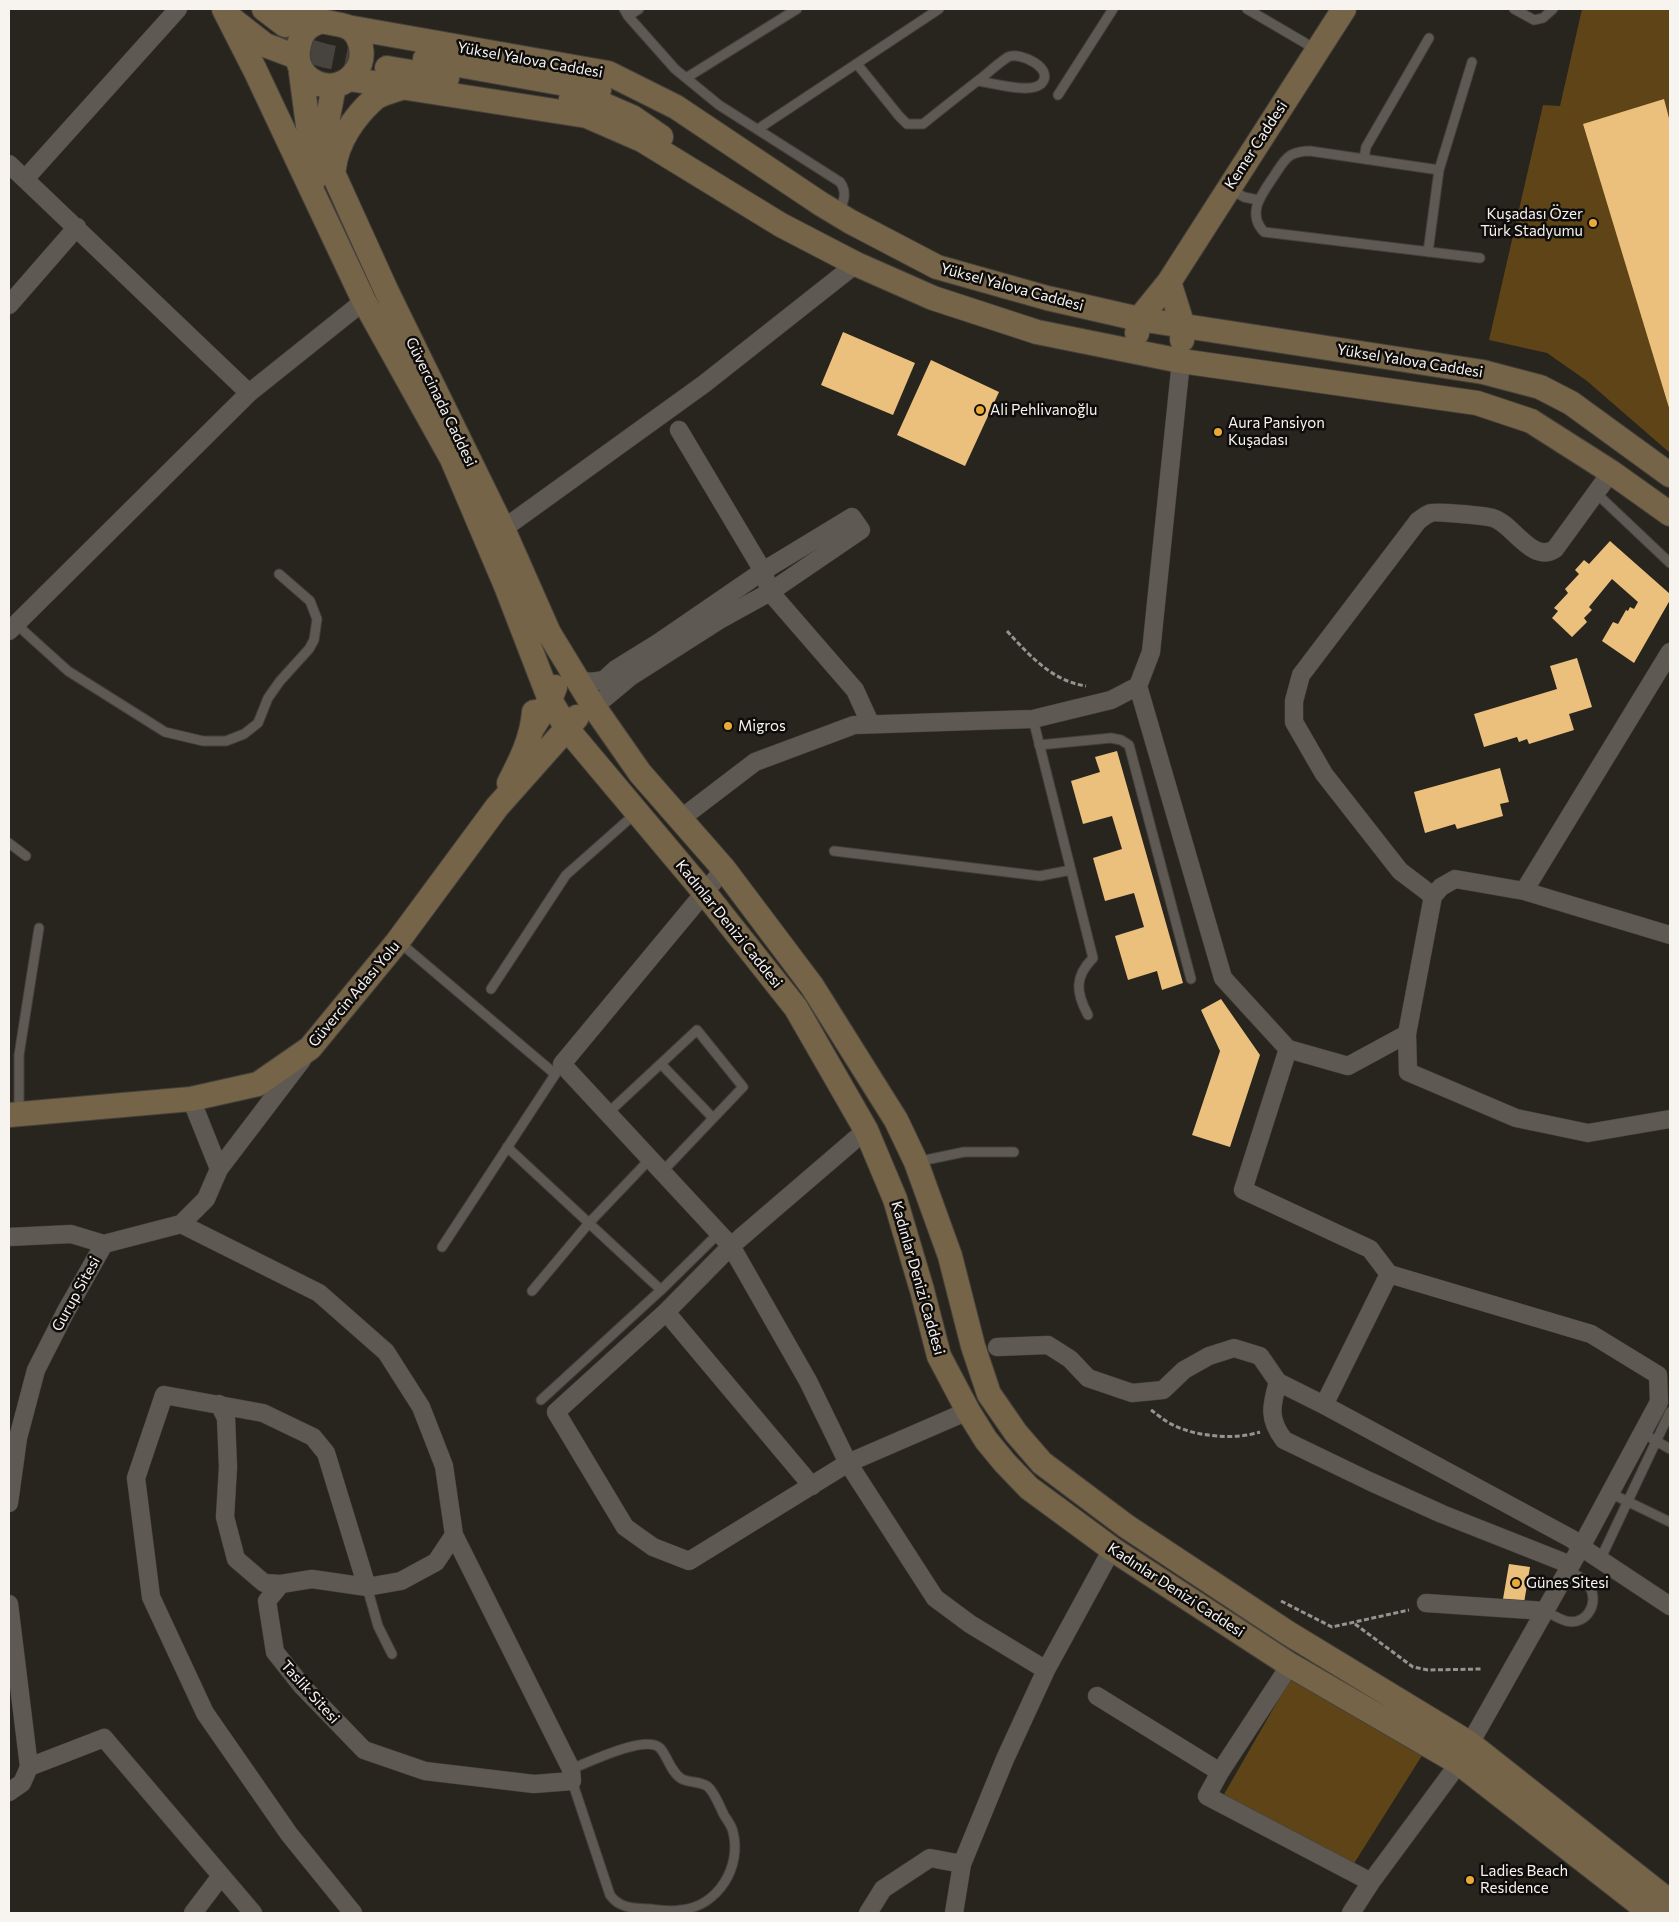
<!DOCTYPE html>
<html>
<head>
<meta charset="utf-8">
<style>
	body { margin:0 }
	#map { position:relative; width:1679px; height:1922px; overflow:hidden; background:#28241e; font-family:Commissioner,sans-serif }
	canvas { display:block }
	.frame { position:absolute; inset:0; border:10px solid #f7f4f0; pointer-events:none }
</style>
</head>
<body>
<div id="map">
<canvas width="1679" height="1922"></canvas>
<div class="frame"></div>
</div>
<script>
const c = document.querySelector('canvas').getContext('2d');
c.lineJoin = 'round';
function paint(path, color) {
  c.fillStyle = color;
  c.fill(path, 'evenodd');
}
function stroke(path, color, width, dash) {
  c.strokeStyle = color;
  c.lineWidth = width;
  c.lineCap = dash ? 'butt' : 'round';
  c.setLineDash(dash || []);
  c.stroke(path);
}
function write(font, color, halo, rows, align = 'center') {
  c.font = font + ' Commissioner,sans-serif';
  c.lineWidth = 5;
  c.setLineDash([]);
  c.textBaseline = 'middle';
  c.strokeStyle = halo;
  c.fillStyle = color;
  for (const [text, x, y, turn = 0] of rows) {
    c.save();
    c.translate(x, y);
    c.rotate((+turn || 0) * Math.PI / 180);
    c.textAlign = isNaN(turn) ? turn : align;
    if (halo) c.strokeText(text, 0, 0);
    c.fillText(text, 0, 0);
    c.restore();
  }
}
paint(new Path2D(`
	M 1582,9 L 1670,9 L 1670,453 L 1587,381 L 1547,353 L 1489,340 L 1543,105 L 1560,106 Z
	M 1292,1676 L 1423,1754 L 1353,1865 L 1223,1796 Z`), '#5e4417');
paint(new Path2D(`
	M 1664,99 L 1670,122 L 1670,411 L 1583,124 Z
	M 843,332 L 915,363 L 893,415 L 821,385 Z
	M 931,360 L 999,392 L 965,466 L 897,435 Z
	M 1610,541 L 1670,594 L 1670,600 L 1634,663 L 1602,641 L 1613,622 L 1618,624 L 1626,610 L 1628,611 L 1630,607 L 1634,609 L 1638,602 L 1612,579 L 1589,607 L 1592,610 L 1584,618 L 1587,622 L 1572,637 L 1552,618 L 1558,611 L 1554,608 L 1568,593 L 1565,589 L 1579,574 L 1575,570 L 1584,560 L 1589,564 Z
	M 1577,658 L 1592,707 L 1569,714 L 1574,730 L 1529,744 L 1527,739 L 1519,742 L 1517,737 L 1484,747 L 1474,714 L 1557,689 L 1550,666 Z
	M 1117,751 L 1183,983 L 1162,990 L 1157,971 L 1128,980 L 1115,936 L 1144,927 L 1134,893 L 1105,901 L 1093,858 L 1122,849 L 1112,816 L 1083,824 L 1071,781 L 1100,772 L 1095,757 Z
	M 1500,768 L 1509,802 L 1500,804 L 1503,816 L 1457,829 L 1455,824 L 1425,833 L 1414,792 Z
	M 1221,999 L 1260,1055 L 1230,1147 L 1192,1135 L 1220,1051 L 1201,1010 Z
	M 1509,1564 L 1530,1567 L 1524,1603 L 1503,1599 Z`), '#ebc07d');
stroke(new Path2D(`
	M 278,36 L 305,50 L 326,56 L 387,68`), '#47433e', 24, [24, 12]);
const lane = new Path2D(`
	M 624,9 L 628,16 L 675,69 L 719,105 L 840,182 C 848,193 843,202 839,214
	M 1247,9 L 1317,50
	M 1514,9 L 1534,20 L 1543,18 L 1553,9
	M 628,16 L 639,9
	M 857,64 L 899,116 L 907,124 L 923,124 C 943,108 963,92 984,76 C 991,70 1000,62 1008,57 C 1020,51 1056,69 1041,84 C 1030,94 992,83 978,81
	M 686,78 L 797,9
	M 1058,95 L 1113,9
	M 758,129 L 939,9
	M 1364,159 L 1366,147 L 1429,38
	M 1439,170 L 1310,151 C 1303,151 1297,152 1291,155 C 1283,160 1279,169 1274,176 C 1262,194 1246,213 1264,232 L 1480,258
	M 1230,189 L 1244,197 L 1258,200
	M 1428,252 L 1439,170 L 1472,62
	M 1596,493 L 1670,563
	M 16,624 L 68,671 L 165,732 L 203,741 L 226,741 L 244,734 L 258,723 L 268,698 L 280,681 L 309,649 L 314,640 L 317,619 L 310,601 L 279,574
	M 1033,719 L 1093,958 C 1074,977 1076,993 1088,1015
	M 1039,745 L 1111,738 L 1121,740 L 1129,745 L 1191,979
	M 9,843 L 26,856
	M 834,851 L 1040,876 L 1071,870
	M 398,941 L 555,1074
	M 491,989 L 566,875 L 636,813
	M 661,1064 L 713,1118
	M 608,1113 L 697,1030 L 743,1087 L 662,1172
	M 19,1114 L 19,1055 L 39,928
	M 507,1147 L 661,1290
	M 916,1162 L 964,1152 L 1014,1152
	M 442,1247 L 562,1064
	M 532,1291 L 589,1223 L 650,1159
	M 541,1400 L 661,1290 L 719,1233
	M 1651,1438 L 1670,1449
	M 1610,1493 L 1670,1522
	M 1600,1560 L 1670,1412
	M 367,1587 L 378,1626 L 392,1654
	M 1545,1611 C 1551,1614 1559,1619 1566,1621 C 1587,1626 1600,1602 1589,1586 C 1585,1578 1575,1575 1567,1570
	M 571,1769 C 588,1763 645,1734 660,1748 C 668,1757 671,1773 682,1779 C 690,1783 699,1781 707,1786 C 714,1791 720,1807 724,1815 C 727,1820 732,1826 733,1832 C 742,1867 718,1906 681,1910 C 671,1912 660,1910 650,1909 C 634,1908 620,1909 610,1895 L 572,1781`);
const street = new Path2D(`
	M 9,164 L 249,393
	M 25,179 L 178,9
	M 9,305 L 77,227
	M 679,430 L 763,571 L 770,592 L 855,690 L 870,723
	M 503,529 L 704,384 L 856,264
	M 9,631 L 249,393 L 364,301
	M 1670,652 L 1524,891 L 1455,879 L 1441,887 L 1433,896 L 1407,1034 L 1408,1072 L 1516,1118 L 1588,1133 L 1670,1119
	M 578,680 L 591,682 L 604,680 L 616,669 L 658,643 L 763,571 L 852,517 L 861,530 L 770,592 L 721,619 L 630,677 L 594,707
	M 1138,686 L 1223,978 L 1288,1049 L 1243,1190 L 1370,1249 L 1389,1274 L 1591,1334 L 1658,1375 L 1659,1402 L 1581,1547 L 1459,1763 L 1371,1882 L 1351,1913
	M 679,820 L 755,762 L 854,725 L 1033,719 L 1111,700 L 1138,686 L 1151,652 L 1181,361
	M 724,869 L 562,1064 L 731,1246 L 808,1381 L 848,1463 L 935,1598 L 970,1624 L 1046,1670
	M 1524,891 L 1670,935
	M 1433,896 L 1400,871 L 1324,774 L 1294,722 L 1294,701 L 1301,675 L 1418,521 C 1422,518 1427,514 1431,513 C 1436,511 1487,516 1493,518 C 1513,524 1532,564 1555,549 L 1611,472
	M 1288,1049 L 1348,1066 L 1407,1034
	M 866,1130 L 731,1246 L 666,1312 L 556,1412 L 625,1527 L 653,1547 L 689,1561 L 848,1463 L 968,1411
	M 219,1169 L 302,1060
	M 181,1224 L 319,1293 L 386,1352 L 421,1407 L 444,1466 L 454,1535 L 571,1769 L 572,1781 L 534,1784 L 425,1771 L 364,1750 L 302,1686 L 275,1652 L 267,1601 L 281,1584 L 312,1579 L 367,1587 L 401,1581 L 436,1562 L 454,1535
	M 9,1237 L 71,1234 L 104,1244
	M 666,1312 L 812,1486
	M 997,1347 L 1048,1345 L 1070,1359 L 1088,1378 L 1132,1393 L 1163,1390 L 1184,1370 L 1209,1356 L 1234,1348 L 1260,1356 L 1278,1382 L 1324,1405 L 1389,1274
	M 1278,1382 C 1271,1406 1268,1419 1284,1440 L 1369,1481 L 1442,1514 L 1571,1565
	M 219,1404 L 226,1418 L 228,1467 L 225,1517 L 236,1559 L 264,1583 L 281,1584
	M 1324,1405 L 1572,1539 L 1581,1547 L 1670,1606
	M 9,1503 L 18,1438 L 36,1370 L 65,1313 L 104,1244 L 181,1224 L 206,1199 L 219,1169 L 191,1099
	M 1426,1603 L 1545,1611
	M 9,1604 L 29,1767 L 22,1783 L 9,1792
	M 1097,1696 L 1220,1772 L 1290,1665
	M 29,1767 L 104,1738 L 253,1913
	M 1220,1772 L 1207,1796 L 1371,1882
	M 193,1913 L 221,1876
	M 353,1913 L 289,1834 L 205,1713 L 151,1597 L 136,1478 L 164,1395 L 263,1413 L 313,1437 L 326,1453 L 367,1587
	M 868,1913 L 883,1889 L 930,1858 L 962,1864
	M 954,1913 L 962,1864 L 1005,1759 L 1046,1670 L 1112,1549`);
const secondary = new Path2D(`
	M 224,9 L 255,70 L 364,301 L 452,459 L 506,586 L 550,700 L 568,730 L 704,892 L 796,1008 L 866,1130 L 895,1199 L 922,1290 L 939,1356 L 968,1411 L 986,1440 L 1005,1463 L 1029,1488 L 1112,1549 L 1290,1665 L 1459,1763 L 1651,1913
	M 264,9 L 285,25
	M 292,9 L 297,12 L 321,21
	M 233,20 L 265,45 L 297,57
	M 321,21 C 329,23 340,24 348,27 C 362,35 366,58 356,71 C 336,101 289,81 299,45 C 300,40 303,32 308,28 C 311,25 317,23 321,21 Z
	M 347,27 L 608,73 L 676,107 L 821,204 L 851,222 L 937,267 L 1047,298 L 1139,319 L 1483,372 L 1540,387 L 1571,403 L 1670,475
	M 425,59 L 599,90
	M 387,68 L 447,78
	M 301,73 L 315,178
	M 349,79 L 587,116 L 642,140 L 781,225 L 856,264 L 933,298 L 1037,332 L 1181,361 L 1477,403 L 1531,421 L 1611,472 L 1670,514
	M 334,86 L 328,117 L 327,144 L 333,173 L 387,292 L 503,529 L 549,633 L 594,707 L 640,773 L 724,869 L 812,986 L 896,1120 L 916,1162 L 950,1256 L 973,1346 L 989,1394 L 1016,1433 L 1042,1463 L 1126,1526 L 1288,1633 L 1469,1743 L 1670,1902
	M 571,99 L 602,104 L 632,117 L 661,137
	M 334,168 C 337,142 354,117 374,99 C 381,93 394,91 403,87
	M 1169,282 L 1183,326 L 1182,340
	M 1137,333 L 1139,319 L 1169,282 L 1344,9
	M 533,727 L 550,700 L 555,687
	M 509,783 C 521,760 532,738 534,712
	M 9,1115 L 191,1099 L 258,1084 L 310,1048 L 398,941 L 497,807 L 577,717`);
stroke(lane, '#44403b', 11);
stroke(street, '#44403b', 19);
stroke(secondary, '#44403b', 26);
stroke(new Path2D(`
	M 1007,631 C 1029,655 1052,681 1086,686
	M 1151,1410 C 1158,1415 1166,1422 1173,1425 C 1197,1437 1236,1440 1260,1432
	M 1281,1601 L 1332,1627 L 1409,1610
	M 1355,1624 L 1413,1667 L 1428,1670 L 1482,1669`), '#96938e', 3, [5, 2.5]);
stroke(lane, '#5e5953', 9);
stroke(street, '#5e5953', 18);
stroke(secondary, '#756448', 24);
for (const [x, y, r, color] of [
	[1593,223,5,"#eaaa38"],
	[980,410,5,"#eaaa38"],
	[1218,432,5,"#eaaa38"],
	[728,726,5,"#eaaa38"],
	[1516,1583,5,"#eaaa38"],
	[1470,1880,5,"#eaaa38"]
]) {
  const dot = new Path2D();
  dot.arc(x, y, r, 0, 2 * Math.PI);
  c.fillStyle = color;
  c.fill(dot);
  stroke(dot, '#0f0d0b', 2);
}
write('15px', '#f7f4f0', '#0f0d0b', [
	["Yüksel Yalova Caddesi",530,60,10],
	["Kemer Caddesi",1256,145,-57],
	["Yüksel Yalova Caddesi",1012,287,15],
	["Yüksel Yalova Caddesi",1410,361,9],
	["Güvercinada Caddesi",441,402,64],
	["Kadınlar Denizi Caddesi",729,924,51],
	["Güvercin Adası Yolu",354,994,-50],
	["Kadınlar Denizi Caddesi",918,1278,74],
	["Gurup Sitesi",76,1294,-61],
	["Kadınlar Denizi Caddesi",1176,1590,33],
	["Taslik Sitesi",310,1692,48]
]);
write('15px', '#f7f4f0', '#0f0d0b', [
	["Kuşadası Özer",1583,214,"right"],
	["Türk Stadyumu",1583,231,"right"],
	["Ali Pehlivanoğlu",990,410],
	["Aura Pansiyon",1228,423],
	["Kuşadası",1228,440],
	["Migros",738,726],
	["Günes Sitesi",1526,1583],
	["Ladies Beach",1480,1871],
	["Residence",1480,1888]
], 'left');
</script>
</body>
</html>
